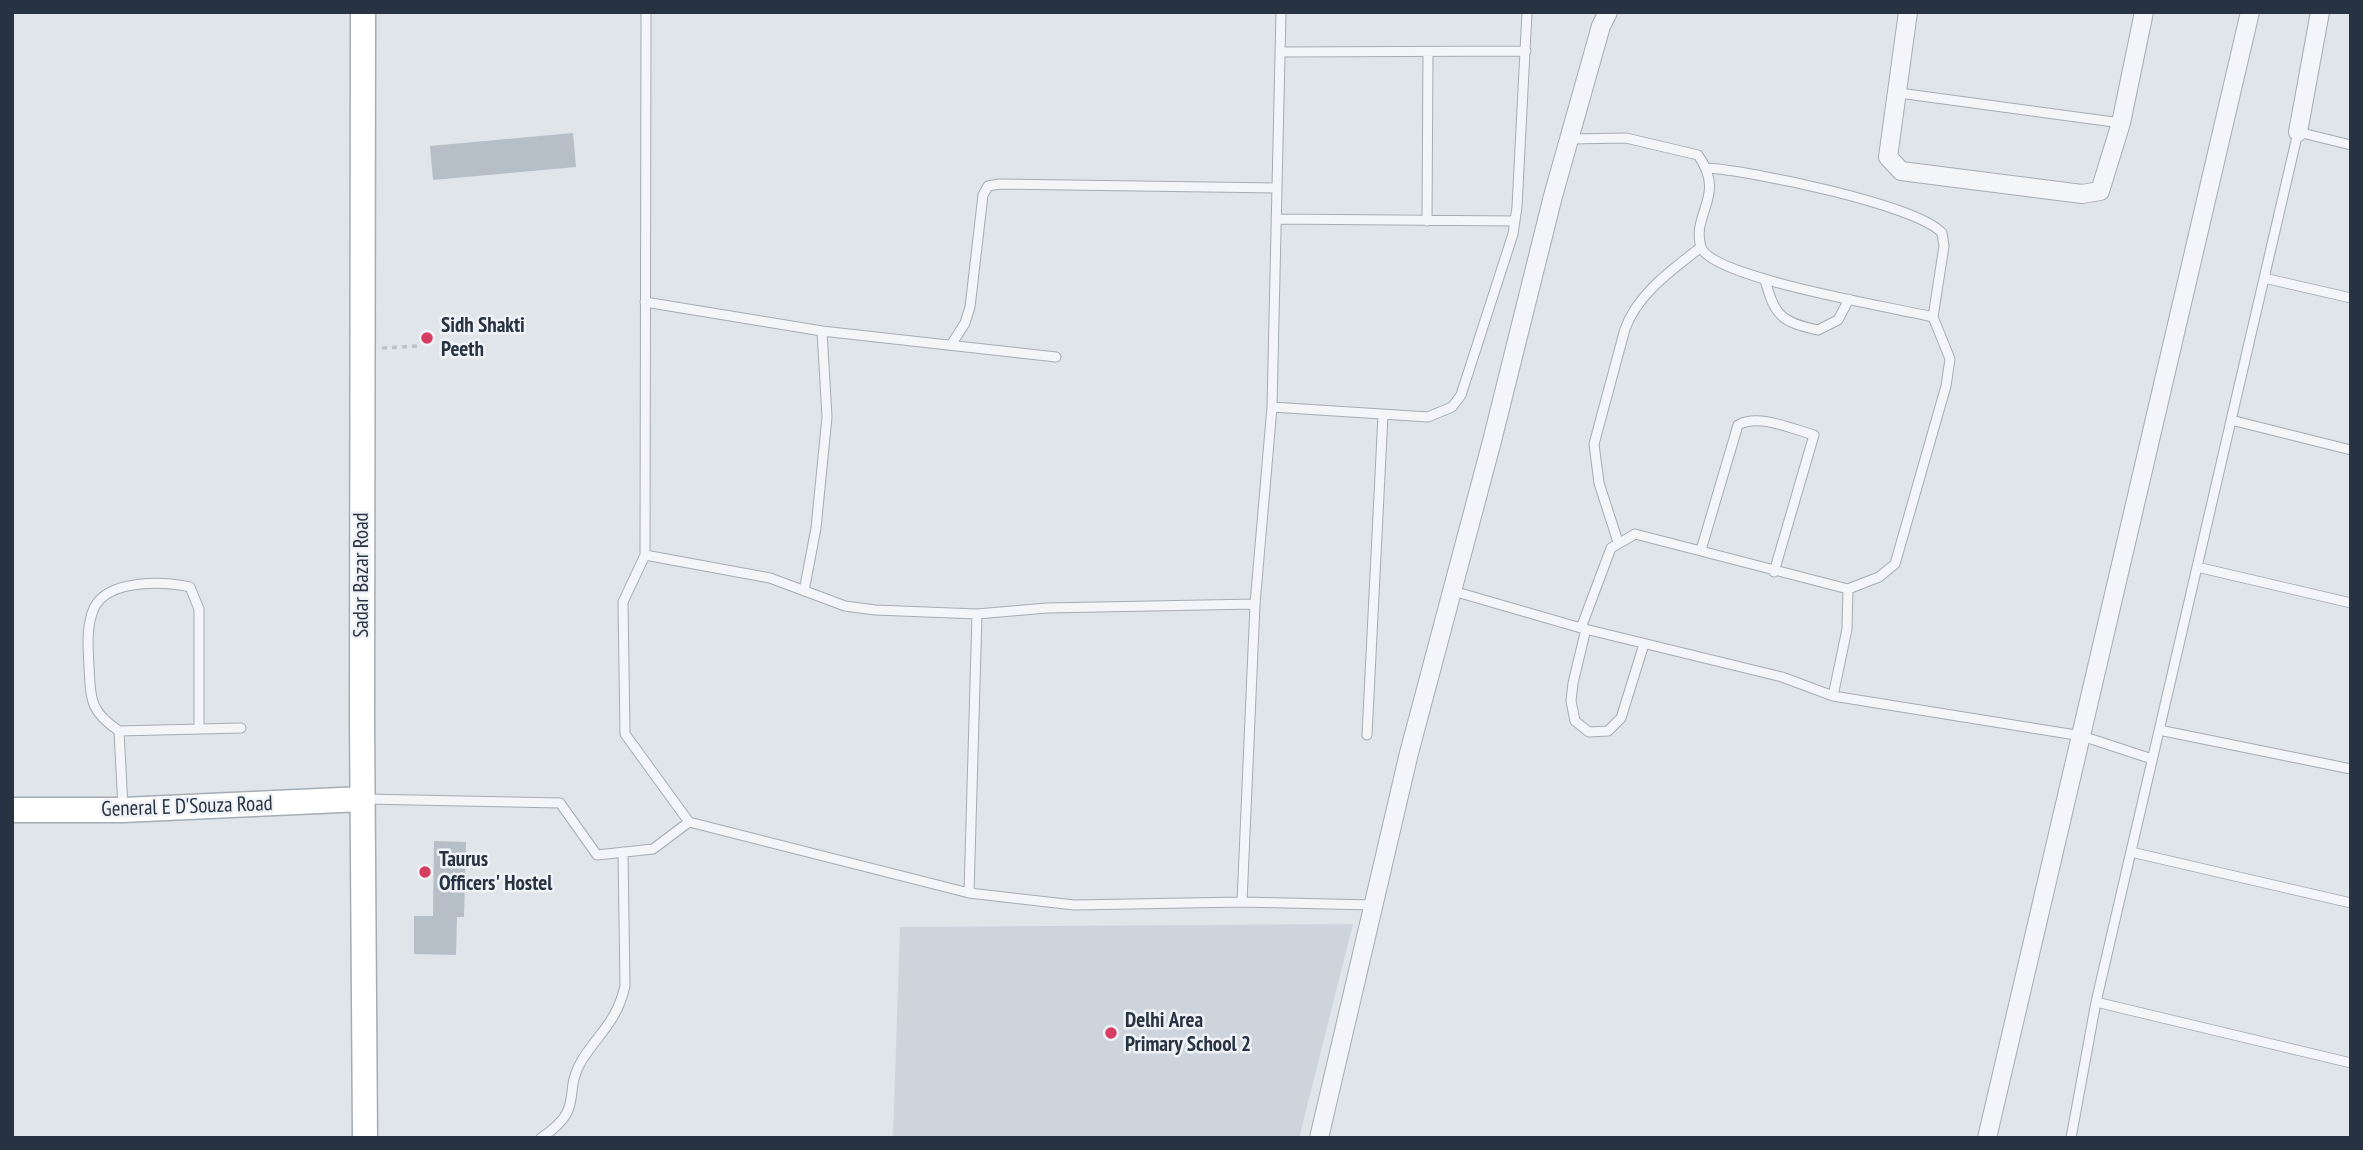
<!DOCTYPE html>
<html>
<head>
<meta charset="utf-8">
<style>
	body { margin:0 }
	#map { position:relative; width:2363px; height:1150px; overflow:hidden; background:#e0e5ea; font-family:"PT Sans Narrow",sans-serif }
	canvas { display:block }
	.frame { position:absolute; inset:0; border:14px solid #273342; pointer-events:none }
</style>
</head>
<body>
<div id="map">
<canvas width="2363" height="1150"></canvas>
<div class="frame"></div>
</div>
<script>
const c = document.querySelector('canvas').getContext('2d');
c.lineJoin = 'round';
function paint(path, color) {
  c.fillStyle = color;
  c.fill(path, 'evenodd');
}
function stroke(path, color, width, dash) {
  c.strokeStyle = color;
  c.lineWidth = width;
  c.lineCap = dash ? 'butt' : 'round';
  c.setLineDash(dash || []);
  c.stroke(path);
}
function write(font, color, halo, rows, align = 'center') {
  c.font = font + ' "PT Sans Narrow",sans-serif';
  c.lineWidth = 5;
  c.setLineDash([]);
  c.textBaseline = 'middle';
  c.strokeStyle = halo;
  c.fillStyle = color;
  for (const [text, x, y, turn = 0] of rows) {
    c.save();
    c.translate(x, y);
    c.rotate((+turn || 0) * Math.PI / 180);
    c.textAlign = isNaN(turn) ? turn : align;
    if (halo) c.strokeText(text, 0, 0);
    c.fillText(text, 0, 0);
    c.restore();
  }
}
paint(new Path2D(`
	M 1353,924 L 1299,1138 L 893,1138 L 900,927 Z`), '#cdd4dc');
paint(new Path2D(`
	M 573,133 L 576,167 L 433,180 L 430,146 Z
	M 434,841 L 466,842 L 464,917 L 457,917 L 456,955 L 414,954 L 414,916 L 433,916 Z`), '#b6bec7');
const lane = new Path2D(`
	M 646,12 L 645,555 L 770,578 L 845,606 L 875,610 L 977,614 L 1047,608 L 1255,604
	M 1281,12 L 1272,407 L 1255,604 L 1242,902 L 1373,905
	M 1280,52 L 1526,51
	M 1899,93 L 2121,123
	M 1571,139 L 1626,138 L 1698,155 C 1727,196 1691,213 1701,247 C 1711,278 1897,308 1933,317
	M 1707,168 C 1748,170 1918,205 1942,233 L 1944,246 L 1933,317 L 1950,359 L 1946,386 L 1895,564 L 1879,577 L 1848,589
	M 1276,219 L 1515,221
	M 1427,221 L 1428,52
	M 2264,278 L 2351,298
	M 1765,280 C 1775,316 1781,322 1818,330 L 1838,320 L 1849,299
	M 645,302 L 822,331 L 1056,357
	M 951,345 L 965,323 L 970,307 L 983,195 L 988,186 L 999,184 L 1277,188
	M 1272,407 L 1428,417 L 1452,407 L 1461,395 L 1513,234 L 1517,207 L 1527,12
	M 2231,420 L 2351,450
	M 1618,542 L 1599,483 L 1594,444 L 1625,329 C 1638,293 1672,270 1701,247
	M 1701,550 L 1738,425 C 1758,413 1792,429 1814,435 L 1774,572
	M 645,555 L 623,602 L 625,734 L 689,822
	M 2197,567 L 2351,603
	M 804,591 L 816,528 L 827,417 L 822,331
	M 1453,591 L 1581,628 L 1782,677 L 1833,696 L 2082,736 L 2152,759
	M 977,614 L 969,893 L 1074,905 L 1242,902
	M 1581,628 L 1611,548 L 1635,534 L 1848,589 L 1847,629 L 1833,696
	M 1586,629 L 1573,683 L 1571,701 L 1575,721 L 1589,732 L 1608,731 L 1621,718 L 1644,644
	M 2159,730 L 2351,769
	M 119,731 L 241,728
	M 1367,735 L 1383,415
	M 365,799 L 560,803 L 597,855 L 653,849 L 689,822 L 969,893
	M 123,808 L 119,731 C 90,711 91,701 89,667 C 88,647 86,627 94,608 C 108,579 164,581 190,587 L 199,609 L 199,728
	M 2131,852 L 2351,903
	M 2096,1002 L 2351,1063
	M 541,1138 C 587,1107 561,1095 582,1060 C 600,1032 617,1021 625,986 L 623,852
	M 2071,1138 L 2096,1002 L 2298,132 L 2351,145`);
const street = new Path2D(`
	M 1908,12 L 1888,157 L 1901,171 L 2082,194 L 2100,191 L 2121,123 L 2144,12
	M 2298,132 L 2320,12
	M 1319,1138 L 1409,753 L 1492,441 L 1553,196 L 1601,26 L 1608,12
	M 1987,1138 L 2250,12`);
const secondary = new Path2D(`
	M 363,12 L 362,719 L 365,1138
	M 12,810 L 123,810 L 362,799`);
stroke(lane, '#a5acb4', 11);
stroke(street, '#a5acb4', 20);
stroke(secondary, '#a5acb4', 27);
stroke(new Path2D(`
	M 382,348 L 418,346`), '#bec3c9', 3.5, [5, 5]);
stroke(lane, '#f3f5f8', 9);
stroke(street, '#f3f5f8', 18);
stroke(secondary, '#fff', 24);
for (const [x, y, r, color] of [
	[427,338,7,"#d73c61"],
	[425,872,7,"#d73c61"],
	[1111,1033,7,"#d73c61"]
]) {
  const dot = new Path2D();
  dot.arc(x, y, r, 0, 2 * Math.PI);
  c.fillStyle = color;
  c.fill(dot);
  stroke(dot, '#eff3f7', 2.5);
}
write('bold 21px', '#273342', '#eff3f7', [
	["Sidh Shakti",441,326],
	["Peeth",441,350],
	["Taurus",439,860],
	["Officers' Hostel",439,884],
	["Delhi Area",1125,1021],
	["Primary School 2",1125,1045]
], 'left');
write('21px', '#273342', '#eff3f7', [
	["Sadar Bazar Road",362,575,-90],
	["General E D'Souza Road",187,807,-2]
]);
</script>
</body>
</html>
